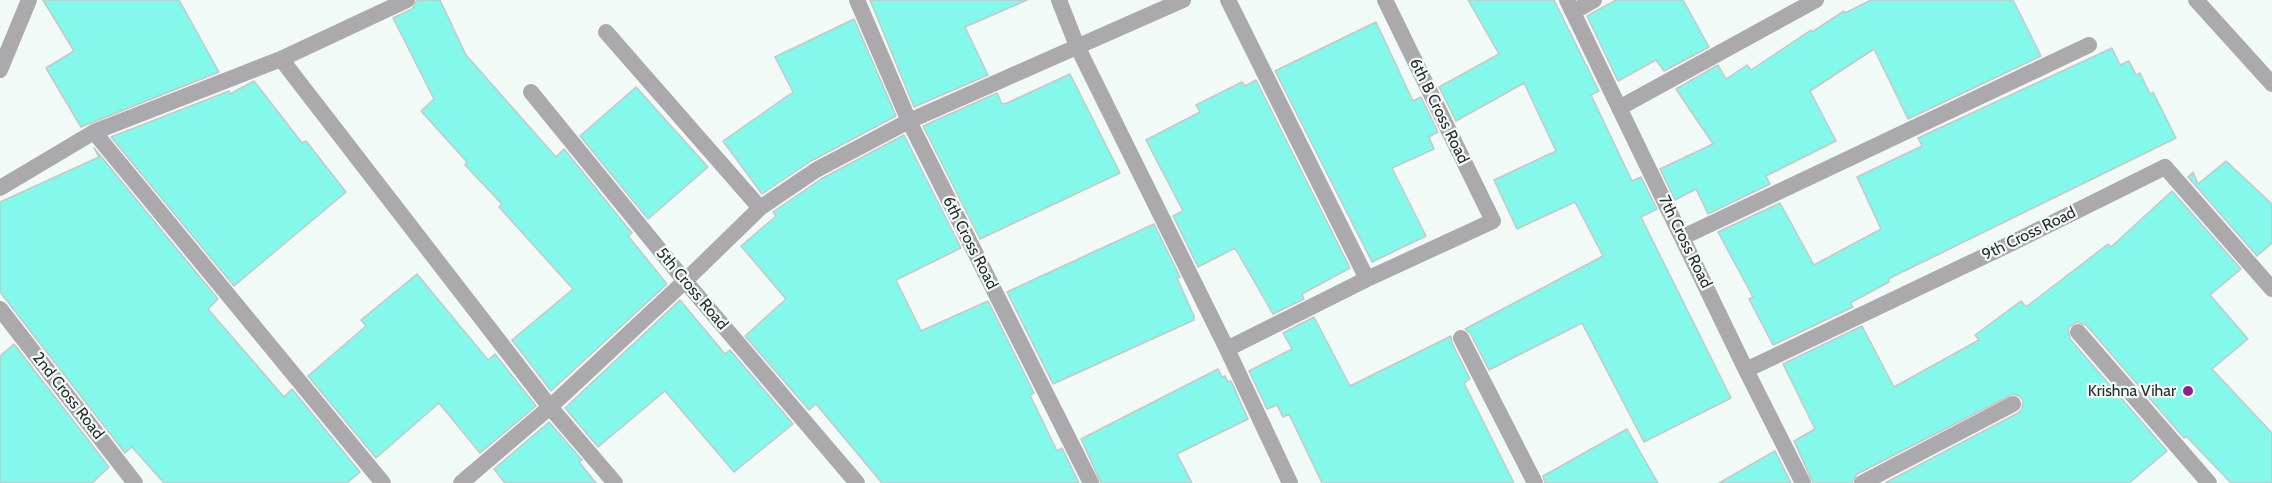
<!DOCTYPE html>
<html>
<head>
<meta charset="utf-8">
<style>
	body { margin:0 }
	canvas { display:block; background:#f2faf8 }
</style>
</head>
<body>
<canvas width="2272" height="483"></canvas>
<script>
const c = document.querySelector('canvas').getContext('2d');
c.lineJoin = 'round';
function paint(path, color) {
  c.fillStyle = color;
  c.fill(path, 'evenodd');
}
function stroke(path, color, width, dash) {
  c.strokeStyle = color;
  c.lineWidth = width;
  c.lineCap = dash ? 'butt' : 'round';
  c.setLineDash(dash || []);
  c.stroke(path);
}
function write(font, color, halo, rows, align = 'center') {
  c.font = font + ' Cabin,sans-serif';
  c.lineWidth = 4.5;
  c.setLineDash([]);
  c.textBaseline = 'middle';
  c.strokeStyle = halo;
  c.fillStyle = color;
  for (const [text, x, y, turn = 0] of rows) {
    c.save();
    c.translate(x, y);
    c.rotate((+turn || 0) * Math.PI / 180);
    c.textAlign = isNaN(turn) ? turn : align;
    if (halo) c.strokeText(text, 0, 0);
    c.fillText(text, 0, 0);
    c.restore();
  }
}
const building = new Path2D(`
	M 43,0 L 179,0 L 219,72 L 81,127 L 46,68 L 74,51 Z
	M 417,0 L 440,0 L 466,55 L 556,157 L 564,149 L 632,233 L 628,236 L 667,284 L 551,391 L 512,340 L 573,289 L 499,207 L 502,204 L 465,165 L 467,162 L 421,111 L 434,99 L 393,18 L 412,9 Z
	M 870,0 L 1027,0 L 965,27 L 988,75 L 914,107 Z
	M 1468,0 L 1554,0 L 1599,91 L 1591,95 L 1632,181 L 1641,177 L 1657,209 L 1641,217 L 1731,398 L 1644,442 L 1582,323 L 1489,370 L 1470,333 L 1465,329 L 1603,256 L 1575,202 L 1517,229 L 1494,180 L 1556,151 L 1524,83 L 1456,121 L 1439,87 L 1499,54 Z
	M 1616,0 L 1683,0 L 1709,47 L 1664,71 L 1656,60 L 1618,81 L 1587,16 Z
	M 1871,0 L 2013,0 L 2041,56 L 1908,119 L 1874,49 L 1810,91 L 1836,141 L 1766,176 L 1770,184 L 1708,214 L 1696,189 L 1675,200 L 1660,169 L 1713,144 L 1676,89 L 1718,65 L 1726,79 L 1747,65 L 1751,70 L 1811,30 L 1812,32 L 1844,11 L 1845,13 Z
	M 854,19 L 896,116 L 811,161 L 762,194 L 723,141 L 793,92 L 775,57 Z
	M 1376,22 L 1413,101 L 1421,97 L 1438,132 L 1429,137 L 1434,149 L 1392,168 L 1426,236 L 1372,262 L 1275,71 Z
	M 2112,48 L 2120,65 L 2129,61 L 2136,75 L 2140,73 L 2150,94 L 2153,92 L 2176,138 L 1888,279 L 1889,282 L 1850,303 L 1853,307 L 1773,345 L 1749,299 L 1753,297 L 1718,232 L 1780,203 L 1814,265 L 1881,229 L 1857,177 L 1922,146 L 1918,138 Z
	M 1070,74 L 1120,173 L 980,239 L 923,126 L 997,93 L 1002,104 L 1007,103 Z
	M 1256,80 L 1350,268 L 1302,294 L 1304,299 L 1273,314 L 1235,248 L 1198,267 L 1173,216 L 1183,211 L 1146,140 L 1200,112 L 1196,105 L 1242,82 L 1245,86 Z
	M 254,81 L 302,143 L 306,141 L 346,192 L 234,286 L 111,137 L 229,91 L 230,94 Z
	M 636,87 L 708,167 L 648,219 L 580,136 Z
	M 904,135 L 961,248 L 896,280 L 921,331 L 988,301 L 1034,393 L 1030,395 L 1057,451 L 1062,448 L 1079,483 L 882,483 L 816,404 L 809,410 L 745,336 L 786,299 L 741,246 L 776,216 L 773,212 L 821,179 Z
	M 94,148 L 218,299 L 208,309 L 284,397 L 292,389 L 360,472 L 347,483 L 164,483 L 132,447 L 125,453 L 0,292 L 0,202 L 99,157 Z
	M 2226,161 L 2272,204 L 2272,243 L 2257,256 L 2188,177 L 2193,172 L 2198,184 Z
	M 2172,191 L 2241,269 L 2210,295 L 2248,339 L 2212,369 L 2272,433 L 2272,483 L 2231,483 L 2186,436 L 2184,438 L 2086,325 L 2077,322 L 2068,328 L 2070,339 L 2167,451 L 2129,483 L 1885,483 L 2018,413 L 2022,409 L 2023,400 L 2019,396 L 2013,394 L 1857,474 L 1852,483 L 1813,483 L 1794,441 L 1815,429 L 1783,364 L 1862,326 L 1894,387 L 1979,340 L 1975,335 L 2021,301 L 2026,307 L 2108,244 L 2111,247 Z
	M 1154,224 L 1180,277 L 1177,278 L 1194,316 L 1194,320 L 1053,384 L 1007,292 Z
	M 417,274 L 488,360 L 495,354 L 536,406 L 480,453 L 439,403 L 376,458 L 308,376 L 366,326 L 361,320 Z
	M 680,300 L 725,354 L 730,350 L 793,424 L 734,472 L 665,391 L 598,447 L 565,408 Z
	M 1314,317 L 1350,386 L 1451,336 L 1452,343 L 1470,379 L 1464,383 L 1514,483 L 1322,483 L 1289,414 L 1283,417 L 1277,405 L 1267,409 L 1249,371 L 1292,349 L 1283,333 Z
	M 14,344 L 109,467 L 92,483 L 0,483 L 0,356 Z
	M 1218,369 L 1222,377 L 1225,376 L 1228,382 L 1231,381 L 1248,419 L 1177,454 L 1192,483 L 1101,483 L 1081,439 Z
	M 549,422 L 582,460 L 579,462 L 596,483 L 505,483 L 494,469 Z
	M 1627,429 L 1658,483 L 1545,483 L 1543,476 Z
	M 1775,451 L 1791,483 L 1719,483 Z`);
paint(building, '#85f8ec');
stroke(building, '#c2c9c8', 1.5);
stroke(new Path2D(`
	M 2196,0 L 2272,84`), '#aba9ab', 16);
stroke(new Path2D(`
	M 857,0 L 909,121 L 1091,483
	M 1059,0 L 1077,46 L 1227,349 L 1290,483
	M 1228,0 L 1367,279
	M 1567,0 L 1746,370 L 1803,483
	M 1573,12 L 1594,0
	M 606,32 L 760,208
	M 281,59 L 550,407 L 615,483
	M 0,70 L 29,0
	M 531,92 L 685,281 L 857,483
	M 1619,108 L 1816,0
	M 94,132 L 383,483
	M 0,188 L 94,132 L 281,59 L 407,0
	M 1683,237 L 2089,45
	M 0,309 L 135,483
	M 2078,332 L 2209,483
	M 1461,338 L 1535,483
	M 1227,349 L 1367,279 L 1493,221 L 1385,0
	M 1746,370 L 2012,243 L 2165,167 L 2272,289
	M 461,483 L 550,407 L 685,281 L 760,208 L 816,170 L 909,121 L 1183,0
	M 1862,483 L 2013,404`), '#aba9ab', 16);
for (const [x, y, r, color] of [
	[2188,391,6,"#8b248a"]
]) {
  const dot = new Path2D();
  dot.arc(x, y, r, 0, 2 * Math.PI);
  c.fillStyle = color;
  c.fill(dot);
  stroke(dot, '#f2faf8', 2);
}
write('16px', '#2a2d2c', '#f2faf8', [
	["6th B Cross Road",1439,111,64],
	["9th Cross Road",2029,234,-26],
	["7th Cross Road",1685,242,64],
	["6th Cross Road",970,243,63],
	["5th Cross Road",692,289,50],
	["2nd Cross Road",68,396,52]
]);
write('16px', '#2a2d2c', '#f2faf8', [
	["Krishna Vihar",2176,391]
], 'right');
</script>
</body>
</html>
